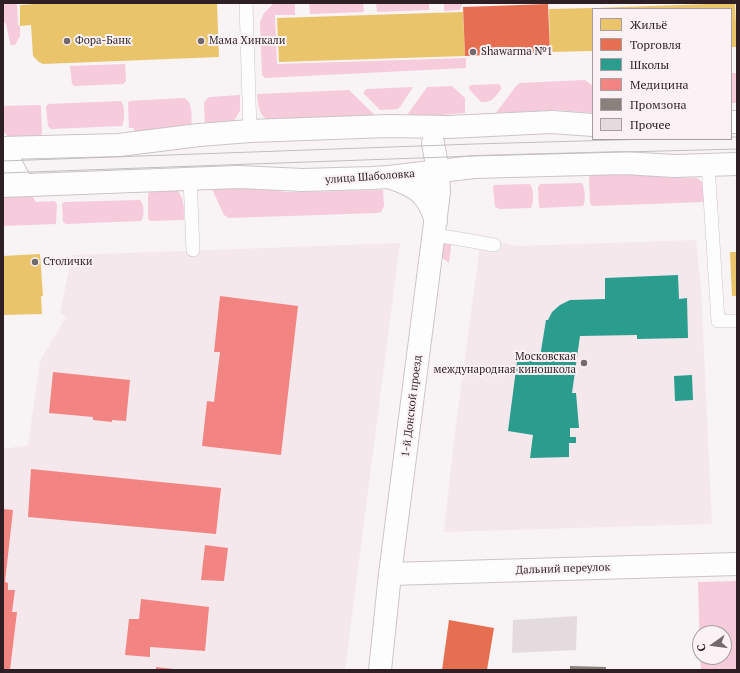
<!DOCTYPE html>
<html>
<head>
<meta charset="utf-8">
<style>
	body { margin:0 }
	#map { position:relative; width:740px; height:673px; overflow:hidden; background:#f8f4f5; font-family:"PT Serif",serif }
	canvas { display:block }
	.frame { position:absolute; inset:0; border:4px solid #2d1f24; pointer-events:none }
	.legend { position:absolute; left:592px; top:8px; width:140px; height:132px; box-sizing:border-box; background:#faf2f4; border:1px solid #a89ea1; margin:0; padding:5px 7px; list-style:none; font-size:12px; color:#2d1f24 }
	.legend li { display:flex; align-items:center; gap:8px; height:20px }
	.legend b { width:20px; border:1px solid #a89ea1 }
	.north { position:absolute; left:692px; top:625px; width:40px; height:40px; box-sizing:border-box; background:#faf2f4; border:1px solid #a89ea1; border-radius:50%; rotate:256deg; font-size:11px; font-weight:700; line-height:16px; text-align:center; color:#2d1f24 }
	.north::after { content:''; display:block; margin:auto; width:14px; height:18px; background:#746a6d; clip-path:polygon(50% 0,100% 100%,50% 72%,0 100%) }
</style>
</head>
<body>
<div id="map">
<canvas width="740" height="673"></canvas>
<div class="frame"></div>
<ul class="legend">
<li><b style="height:11px;background:#e9c46a"></b>Жильё</li>
<li><b style="height:11px;background:#e76f51"></b>Торговля</li>
<li><b style="height:11px;background:#2a9d8f"></b>Школы</li>
<li><b style="height:11px;background:#f28482"></b>Медицина</li>
<li><b style="height:11px;background:#8a817c"></b>Промзона</li>
<li><b style="height:11px;background:#e4dbde"></b>Прочее</li>
</ul>
<div class="north">С</div>
</div>
<script>
const c = document.querySelector('canvas').getContext('2d');
c.lineJoin = 'round';
function paint(path, color) {
  c.fillStyle = color;
  c.fill(path, 'evenodd');
}
function stroke(path, color, width, dash) {
  c.strokeStyle = color;
  c.lineWidth = width;
  c.lineCap = dash ? 'butt' : 'round';
  c.setLineDash(dash || []);
  c.stroke(path);
}
function write(font, color, halo, rows, align = 'center') {
  c.font = font + ' "PT Serif",serif';
  c.lineWidth = 4;
  c.setLineDash([]);
  c.textBaseline = 'middle';
  c.strokeStyle = halo;
  c.fillStyle = color;
  for (const [text, x, y, turn = 0] of rows) {
    c.save();
    c.translate(x, y);
    c.rotate((+turn || 0) * Math.PI / 180);
    c.textAlign = isNaN(turn) ? turn : align;
    if (halo) c.strokeText(text, 0, 0);
    c.fillText(text, 0, 0);
    c.restore();
  }
}
paint(new Path2D(`
	M 696,240 L 701,287 L 712,524 L 444,532 L 454,439 L 480,246 L 494,241 L 517,246 Z
	M 400,243 L 345,670 L 3,670 L 3,449 L 28,445 L 40,361 L 66,317 L 60,313 L 72,255 Z`), '#f5e8ed');
paint(new Path2D(`
	M 3,3 L 17,3 L 18,25 L 20,26 L 20,36 L 15,45 L 11,45 L 10,43 L 6,24 L 3,21 Z
	M 274,3 L 295,3 L 295,15 L 275,15 L 277,64 L 466,58 L 466,68 L 265,78 L 262,75 L 260,22 L 264,13 Z
	M 309,3 L 363,3 L 364,12 L 310,14 Z
	M 376,3 L 429,3 L 429,10 L 377,12 Z
	M 444,3 L 462,3 L 462,4 L 460,10 L 444,11 Z
	M 125,64 L 126,81 L 123,84 L 74,86 L 72,84 L 70,66 Z
	M 731,73 L 737,73 L 737,103 L 731,103 Z
	M 585,80 L 593,86 L 593,113 L 557,110 L 496,113 L 516,86 L 520,83 Z
	M 498,84 L 501,86 L 501,89 C 495,97 492,103 481,102 L 469,89 L 469,86 L 472,85 Z
	M 452,86 L 465,98 L 465,113 L 405,118 L 427,87 Z
	M 413,87 L 400,107 L 398,109 L 380,110 L 364,94 L 364,91 L 367,89 Z
	M 349,90 L 381,121 L 271,122 C 259,116 258,107 257,94 Z
	M 240,95 L 240,111 L 233,122 L 205,128 L 204,102 L 209,97 Z
	M 183,98 C 194,100 191,119 192,129 L 137,134 L 133,128 L 129,128 L 128,103 L 129,101 Z
	M 121,101 C 125,106 125,120 122,126 L 51,129 L 48,126 L 46,107 L 48,104 Z
	M 38,105 L 41,106 L 41,108 L 42,133 L 38,140 C 28,140 6,142 3,129 C 1,122 3,113 3,106 Z
	M 593,170 L 634,173 L 669,178 L 697,178 L 702,182 L 704,185 L 705,202 L 592,206 L 590,203 L 589,178 Z
	M 582,183 C 585,188 586,201 583,206 L 541,208 L 539,207 L 538,188 L 540,184 Z
	M 530,184 C 534,189 534,203 531,208 L 500,209 L 495,207 L 493,188 L 494,185 Z
	M 210,185 L 250,185 L 285,192 L 304,192 L 383,190 L 384,206 L 381,212 L 377,213 L 229,218 L 224,215 Z
	M 152,187 C 158,187 168,186 174,189 C 185,194 184,210 184,220 L 150,221 L 148,218 L 148,195 Z
	M 3,191 L 29,191 L 36,202 L 55,201 L 57,205 L 56,224 L 3,226 Z
	M 140,200 C 144,203 145,217 141,221 L 66,224 L 63,222 L 62,204 L 64,202 Z
	M 445,229 L 448,231 L 452,239 L 449,263 L 441,257 Z
	M 737,581 L 737,670 L 701,670 L 700,657 L 724,657 L 724,633 L 700,633 L 700,653 L 698,582 Z`), '#f6cbdb');
paint(new Path2D(`
	M 35,3 L 217,3 L 219,57 L 43,64 L 39,62 L 33,56 L 31,25 L 20,26 L 20,5 L 35,4 Z
	M 735,3 L 737,47 L 731,47 L 731,9 L 595,9 L 595,8 Z
	M 593,8 L 593,51 L 550,52 L 549,9 Z
	M 463,12 L 465,56 L 279,62 L 277,18 Z
	M 730,252 L 737,252 L 737,296 L 732,296 Z
	M 40,254 L 43,296 L 41,296 L 42,314 L 3,315 L 3,256 Z`), '#e9c46a');
paint(new Path2D(`
	M 548,4 L 550,52 L 465,56 L 463,7 Z
	M 449,620 L 494,628 L 487,670 L 442,670 Z`), '#e76f51');
paint(new Path2D(`
	M 678,275 L 679,299 L 687,298 L 688,338 L 637,339 L 637,335 L 580,336 L 572,393 L 576,393 L 579,428 L 570,428 L 570,437 L 576,437 L 576,443 L 569,443 L 569,457 L 530,458 L 533,435 L 508,431 L 518,354 L 540,357 L 546,320 L 548,320 L 552,312 L 560,305 L 570,300 L 605,299 L 605,278 Z
	M 692,375 L 693,400 L 675,401 L 674,376 Z`), '#2a9d8f');
paint(new Path2D(`
	M 220,296 L 298,306 L 281,455 L 202,446 L 207,401 L 214,402 L 220,352 L 214,352 Z
	M 53,372 L 130,380 L 126,421 L 112,420 L 112,422 L 93,420 L 93,417 L 49,413 Z
	M 31,469 L 221,488 L 216,534 L 28,517 Z
	M 3,509 L 13,510 L 5,582 L 8,583 L 8,590 L 15,590 L 12,612 L 17,612 L 10,670 L 3,670 Z
	M 205,545 L 228,548 L 224,581 L 201,580 Z
	M 141,599 L 209,607 L 205,651 L 150,647 L 150,657 L 125,655 L 129,619 L 139,619 Z
	M 156,667 L 174,669 L 174,670 L 156,670 Z`), '#f28482');
paint(new Path2D(`
	M 570,666 L 606,667 L 606,670 L 570,670 Z`), '#8a817c');
paint(new Path2D(`
	M 577,616 L 576,650 L 512,653 L 513,620 Z`), '#e4dbde');
const service = new Path2D(`
	M 246,3 L 250,131
	M 708,165 L 718,321 L 737,321
	M 190,178 L 193,250
	M 434,235 L 460,239 L 494,245`);
const minor = new Path2D(`
	M 3,148 L 22,185
	M 389,177 C 416,186 428,193 436,221
	M 390,574 L 737,564
	M 380,670 L 390,574 L 439,192 L 438,171 L 433,143`);
const secondary = new Path2D(`
	M 731,122 L 737,122
	M 3,148 L 119,145 L 199,135 L 250,131 L 388,126 L 449,127 L 552,122 L 593,125
	M 3,186 L 238,177 L 303,180 L 371,178 L 389,177 L 474,167 L 624,163 L 674,166 L 737,164`);
stroke(service, '#ccc4c6', 14);
stroke(minor, '#ccc4c6', 24);
stroke(secondary, '#ccc4c6', 24);
stroke(service, '#fefdfe', 13);
stroke(minor, '#fefdfe', 22);
stroke(secondary, '#fefdfe', 22);
stroke(new Path2D(`
	M 731,137 L 737,137
	M 3,161 L 474,144 L 651,139
	M 3,173 L 474,156 L 737,149`), '#c0bebf', 1);
for (const [x, y, r, color] of [
	[67,41,4,"#746a6d"],
	[201,41,4,"#746a6d"],
	[473,52,4,"#746a6d"],
	[35,262,4,"#746a6d"],
	[584,363,4,"#746a6d"]
]) {
  const dot = new Path2D();
  dot.arc(x, y, r, 0, 2 * Math.PI);
  c.fillStyle = color;
  c.fill(dot);
  stroke(dot, '#faf2f4', 1.5);
}
write('11px', '#2d1f24', '#faf2f4', [
	["Фора-Банк",75,41],
	["Мама Хинкали",209,41],
	["Shawarma №1",481,52],
	["Столички",43,262],
	["Московская",576,357,"right"],
	["международная киношкола",576,370,"right"]
], 'left');
write('11px', '#2d1f24', '#faf2f4', [
	["улица Шаболовка",370,177,-4],
	["1-й Донской проезд",412,406,-83],
	["Дальний переулок",563,569,-2]
]);
</script>
</body>
</html>
